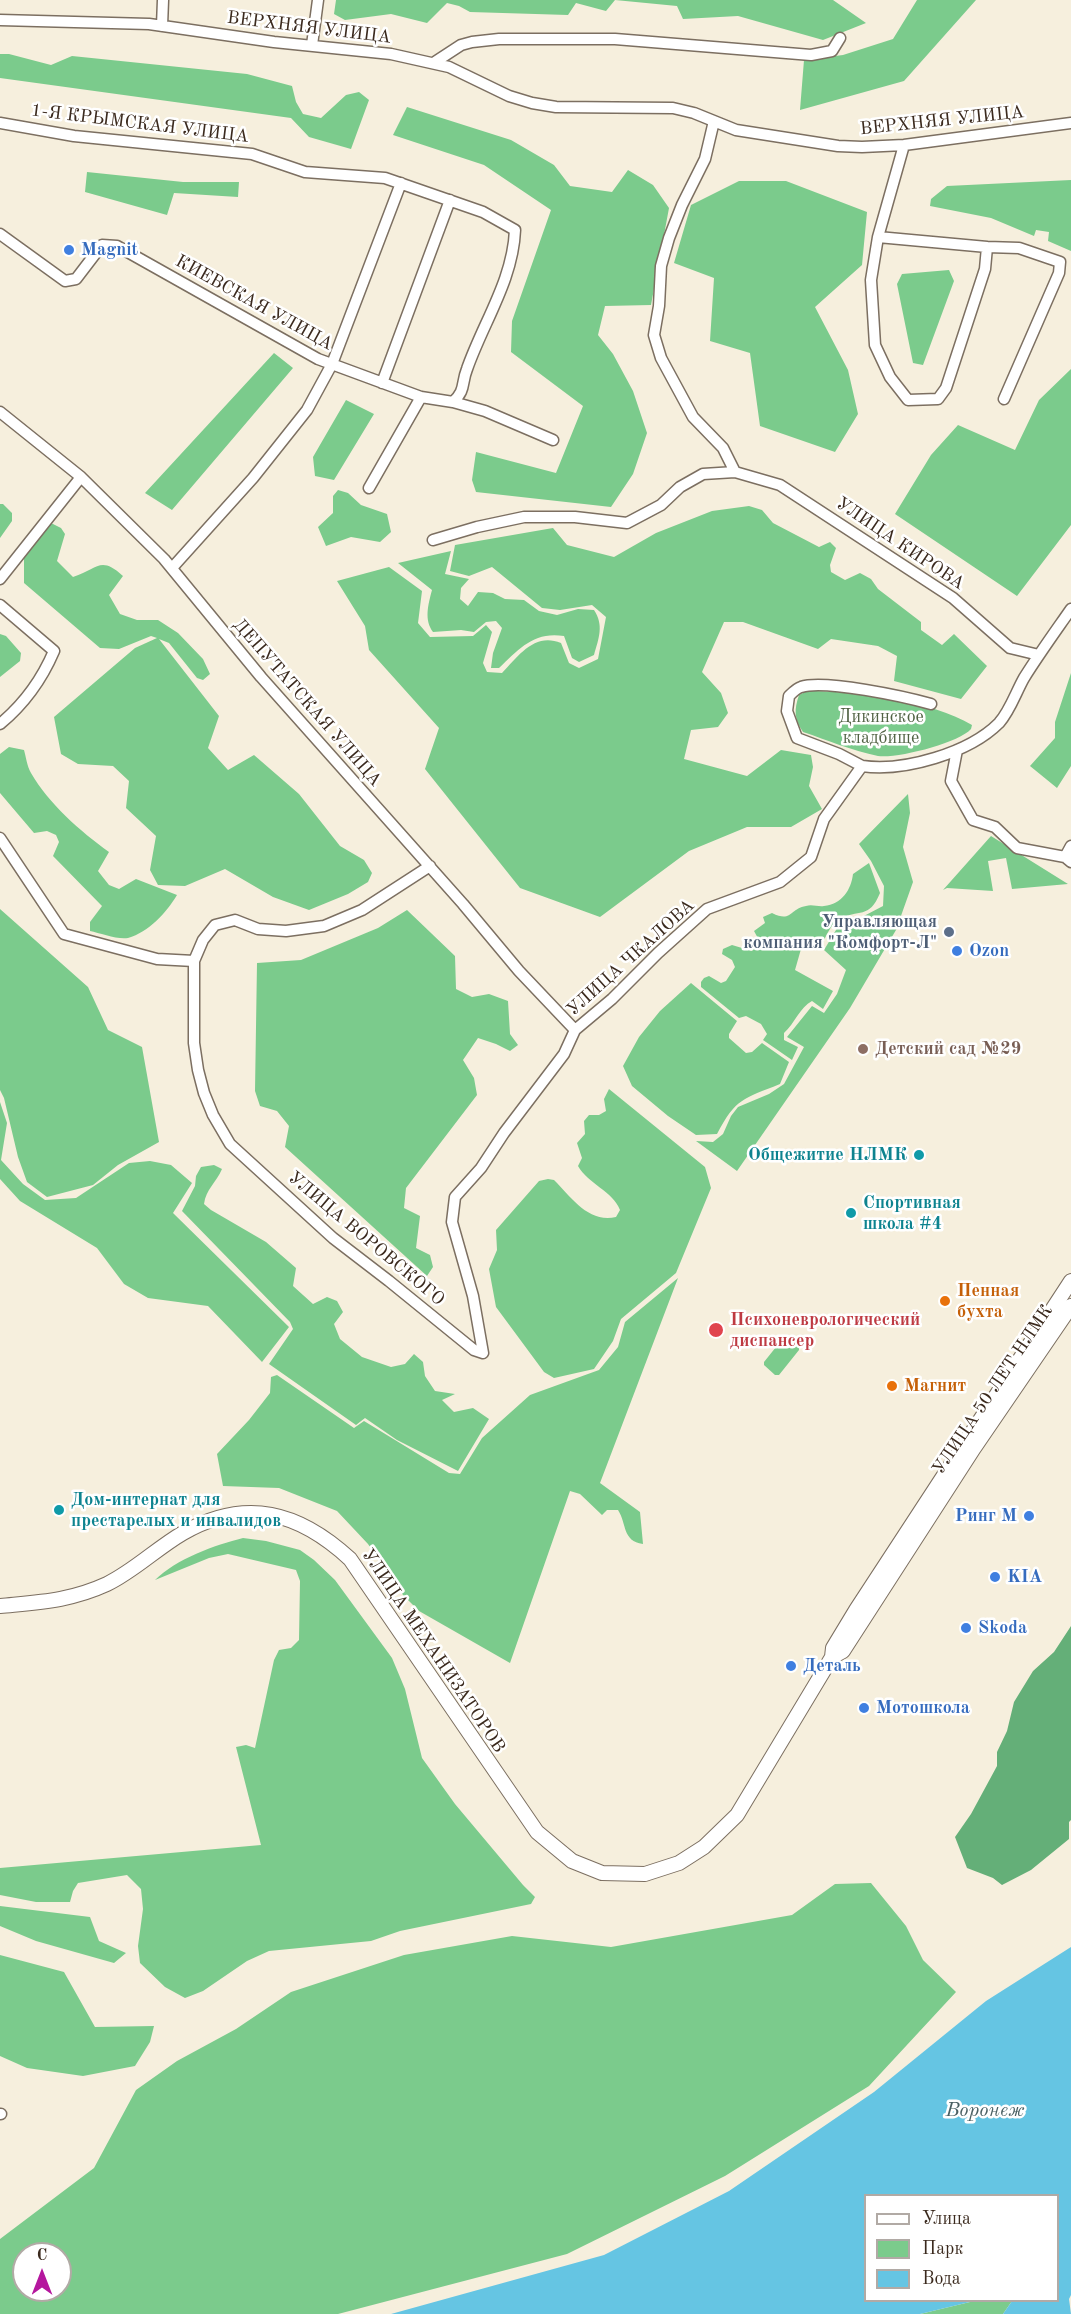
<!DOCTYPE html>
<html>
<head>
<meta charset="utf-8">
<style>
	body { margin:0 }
	#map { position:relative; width:1071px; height:2314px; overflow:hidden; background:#f6efdd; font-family:"Old Standard TT",serif }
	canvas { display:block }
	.legend { position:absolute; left:864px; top:2194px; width:195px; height:108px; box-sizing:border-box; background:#fff; border:2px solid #b1aaa5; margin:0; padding:8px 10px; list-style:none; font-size:18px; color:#3b2a1e }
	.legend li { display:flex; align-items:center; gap:12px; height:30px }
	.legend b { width:30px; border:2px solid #b1aaa5 }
	.north { position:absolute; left:12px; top:2242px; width:60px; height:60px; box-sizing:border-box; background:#fff; border:2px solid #b1aaa5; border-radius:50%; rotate:0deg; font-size:16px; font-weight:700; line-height:24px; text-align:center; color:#3b2a1e }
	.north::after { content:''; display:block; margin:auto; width:21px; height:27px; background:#b5179e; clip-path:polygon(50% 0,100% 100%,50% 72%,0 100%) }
</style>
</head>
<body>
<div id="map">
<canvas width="1071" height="2314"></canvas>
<ul class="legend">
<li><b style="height:8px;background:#fff"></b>Улица</li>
<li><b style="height:16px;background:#7bcb8c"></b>Парк</li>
<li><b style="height:16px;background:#65c5e3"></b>Вода</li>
</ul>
<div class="north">С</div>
</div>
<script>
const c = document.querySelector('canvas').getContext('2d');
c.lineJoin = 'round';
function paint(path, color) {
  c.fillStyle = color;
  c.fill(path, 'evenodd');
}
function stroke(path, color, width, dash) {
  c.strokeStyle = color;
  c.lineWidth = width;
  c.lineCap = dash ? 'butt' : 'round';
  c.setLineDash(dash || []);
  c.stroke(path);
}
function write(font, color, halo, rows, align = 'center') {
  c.font = font + ' "Old Standard TT",serif';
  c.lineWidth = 5;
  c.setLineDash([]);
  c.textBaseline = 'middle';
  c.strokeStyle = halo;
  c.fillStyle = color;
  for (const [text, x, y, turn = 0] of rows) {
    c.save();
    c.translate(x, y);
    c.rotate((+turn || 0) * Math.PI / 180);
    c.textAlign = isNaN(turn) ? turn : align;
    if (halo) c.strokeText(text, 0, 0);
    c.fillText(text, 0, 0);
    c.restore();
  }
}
paint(new Path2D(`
	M 336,0 L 833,0 L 866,23 L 823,40 L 738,16 L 683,19 L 677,6 L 615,0 L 606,11 L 576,3 L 568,15 L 470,12 L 459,6 L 447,3 L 427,23 L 391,14 L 345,20 L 334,14 Z
	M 917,0 L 976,0 L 904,81 L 800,110 L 804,60 L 843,55 L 893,39 Z
	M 0,54 L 9,54 L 51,65 L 72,56 L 247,74 L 292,86 L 296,102 L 303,114 L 321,118 L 346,95 L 359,92 L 369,100 L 351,149 L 309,137 L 291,118 L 0,78 Z
	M 407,107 L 511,140 L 554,165 L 570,186 L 612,192 L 628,170 L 653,185 L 669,208 L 651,305 L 605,306 L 598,335 L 613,354 L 633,391 L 647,433 L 633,474 L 611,507 L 476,492 L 472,480 L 476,452 L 556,473 L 583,406 L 511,352 L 512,321 L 551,210 L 484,165 L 393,135 Z
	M 87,172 L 183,182 L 239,182 L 238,197 L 174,193 L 167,215 L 85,192 Z
	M 1071,180 L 1071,251 L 1048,241 L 1049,232 L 1036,230 L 1034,236 L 991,218 L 930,206 L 931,199 L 947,186 Z
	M 739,181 L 786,181 L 867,212 L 862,265 L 815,307 L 848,370 L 858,414 L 835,452 L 760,426 L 750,353 L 710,341 L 714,278 L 674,263 L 691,205 Z
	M 949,270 L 954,281 L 923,365 L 913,363 L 897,284 L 902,274 Z
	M 274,353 L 293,368 L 172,510 L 145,493 Z
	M 1071,369 L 1071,525 L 1017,596 L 895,514 L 931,455 L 958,425 L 1015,450 L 1039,400 Z
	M 346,400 L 374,414 L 334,480 L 315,476 L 313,457 Z
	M 338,490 L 348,493 L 361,505 L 387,514 L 391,532 L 380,542 L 351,537 L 326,546 L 318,527 L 333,513 L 333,496 Z
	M 0,504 L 3,504 L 12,513 L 12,521 L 0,538 Z
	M 749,506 L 762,510 L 773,523 L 819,547 L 830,542 L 836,548 L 830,565 L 831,572 L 845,580 L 860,573 L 871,579 L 878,589 L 921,622 L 921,630 L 942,645 L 954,634 L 987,666 L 961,699 L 894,681 L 897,656 L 878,646 L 831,639 L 818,649 L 743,622 L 724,622 L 702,672 L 721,693 L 728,713 L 718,727 L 691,730 L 684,759 L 747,776 L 781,750 L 811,755 L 813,767 L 809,786 L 822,809 L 791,827 L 747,827 L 689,851 L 600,917 L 520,888 L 425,769 L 439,728 L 369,650 L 365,626 L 337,581 L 389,567 L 422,591 L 418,623 L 430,637 L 473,636 L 486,625 L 492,632 L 483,663 L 487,672 L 502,673 C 519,655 535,632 561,643 L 569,663 L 579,668 L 598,659 L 606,617 L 592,605 L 560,610 L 542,608 L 492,567 L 469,576 L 450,571 L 455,545 L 553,528 L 567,545 L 614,557 L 656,533 L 712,511 Z
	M 51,523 L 61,528 L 65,534 L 57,561 L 73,577 C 98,569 100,555 123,576 L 109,595 L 120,614 L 137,620 L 158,620 L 178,633 L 203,659 L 210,674 L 203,680 L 197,678 L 169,643 L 159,639 L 219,716 L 208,748 L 228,770 L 254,755 L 299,794 L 340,846 L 364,860 L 372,873 L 368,882 L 348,894 L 309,910 L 273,897 L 225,869 L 185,886 L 158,885 L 150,870 L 156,836 L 126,808 L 129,781 L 113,766 L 78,764 L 61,754 L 54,717 L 135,648 L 157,638 L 151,636 L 119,649 L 100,648 L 24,583 L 24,558 Z
	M 451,551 L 445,574 L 469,579 L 461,588 L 460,599 L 468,606 L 478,592 L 493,593 L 505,599 L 524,600 L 539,611 L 557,615 L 578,609 L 594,610 C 604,625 599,638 594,655 L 579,662 L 572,658 L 564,636 C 534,631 519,649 499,668 L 491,668 L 493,653 L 502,628 L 496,621 L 486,622 L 474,632 L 461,630 L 433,632 C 424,620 428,605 432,590 L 398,563 Z
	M 0,634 L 6,636 L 21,653 L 20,661 L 0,677 Z
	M 1071,673 L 1071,766 L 1057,788 L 1030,766 L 1055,738 L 1055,722 Z
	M 807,691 C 853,691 933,701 972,725 L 971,729 C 959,743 896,759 878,756 C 853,751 827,740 803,732 C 794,719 794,710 799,695 Z
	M 9,747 L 24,750 C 26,757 27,766 31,773 C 49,804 80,831 109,852 L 98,871 L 109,885 L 119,889 L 136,879 L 177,895 C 166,913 149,932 128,938 C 118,940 100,933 90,931 L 90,922 L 102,906 L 53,856 L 59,842 L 56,835 L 47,831 L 34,833 L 0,793 L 0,754 Z
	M 908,794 L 910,813 L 903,847 L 913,882 L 896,930 L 850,1008 L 737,1171 L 696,1141 L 713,1142 L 723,1134 L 731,1116 L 738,1107 L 769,1094 L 784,1084 L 804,1047 L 787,1037 L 812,1006 L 824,1013 L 837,994 L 846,970 L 824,950 L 839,925 L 862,917 L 883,906 L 884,886 L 871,861 L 859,844 Z
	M 991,836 L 1068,884 L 1012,889 L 1006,858 L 988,861 L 993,891 L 947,888 L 943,890 Z
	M 869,863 L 880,893 C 869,920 859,908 838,920 C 830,925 825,939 820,948 L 812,945 L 801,949 L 795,970 L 833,991 L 823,1009 L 812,1001 C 800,1007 795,1023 784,1033 L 784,1040 L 798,1047 L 792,1060 L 763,1040 L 767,1034 L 761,1024 L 746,1016 L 739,1018 L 701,987 L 701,982 L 704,978 L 709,976 L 721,983 L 726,981 L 735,967 L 732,960 L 722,954 L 723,949 L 732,945 L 752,951 L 760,942 L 754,931 L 765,923 L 763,917 L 772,913 C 792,923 789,909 806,906 C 812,904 818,907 824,906 C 842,904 851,890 853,874 Z
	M 0,909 L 88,987 L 108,1030 L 142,1047 L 159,1142 L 118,1165 L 93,1185 L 47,1197 L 27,1182 L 18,1157 L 4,1098 L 0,1090 Z
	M 407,910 L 455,956 L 456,989 L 472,997 L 489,994 L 508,1001 L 510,1034 L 518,1045 L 510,1051 L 496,1044 L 478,1038 L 463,1060 L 474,1078 L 477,1095 L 406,1188 L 404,1208 L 420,1216 L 416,1248 L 430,1255 L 433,1267 L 427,1276 L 285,1147 L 289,1126 L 277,1111 L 260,1106 L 255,1091 L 257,963 L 301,960 L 378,928 Z
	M 691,983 L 737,1021 L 729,1034 L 729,1038 L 746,1053 L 752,1052 L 762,1043 L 789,1062 L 780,1084 C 743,1099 736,1098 717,1134 L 696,1135 L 668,1116 L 632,1086 L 623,1066 L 639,1037 L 660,1011 Z
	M 609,1089 L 705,1167 L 711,1188 L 676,1273 L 621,1319 L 613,1341 L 594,1369 L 554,1378 L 544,1372 L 496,1307 L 489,1269 L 497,1250 L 496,1230 L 539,1181 L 548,1179 L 554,1180 C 572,1198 588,1223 616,1217 L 620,1210 C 613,1191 588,1184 578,1166 L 582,1158 L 577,1143 L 585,1134 L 584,1121 L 589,1115 L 599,1115 L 606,1111 L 604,1099 Z
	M 0,1102 L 7,1123 L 1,1160 L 23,1184 L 45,1200 L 76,1198 L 129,1163 L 150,1161 L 171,1165 L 192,1183 L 173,1213 L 289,1327 L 262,1362 L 208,1306 L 148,1298 L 124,1284 L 97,1248 L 20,1201 L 0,1179 Z
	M 214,1165 L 222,1169 C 216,1183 206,1189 204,1204 L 211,1210 L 266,1242 L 296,1268 L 293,1286 L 313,1304 L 327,1297 L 337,1301 L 343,1312 L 334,1324 L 340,1339 L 362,1357 L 391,1367 L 405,1364 L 414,1354 L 423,1362 L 425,1376 L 435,1391 L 455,1394 L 442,1400 L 454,1412 L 473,1408 L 489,1419 L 458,1471 L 397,1440 L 365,1418 L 356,1425 L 269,1364 L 293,1329 L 290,1322 L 182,1211 L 195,1186 L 196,1176 L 201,1167 Z
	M 678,1278 L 600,1483 L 640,1512 L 643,1544 C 622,1541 627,1524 618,1510 L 607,1510 L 602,1515 L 580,1494 L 570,1491 L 510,1663 L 419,1611 L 403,1595 L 368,1544 L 337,1511 L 279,1488 L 223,1486 L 217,1454 L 249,1420 L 270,1393 L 271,1377 L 277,1375 L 354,1428 L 364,1421 L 449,1473 L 460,1474 L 482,1438 L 530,1395 L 599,1370 L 618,1347 L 625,1322 Z
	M 784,1337 L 788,1337 L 799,1346 L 799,1350 L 779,1375 L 775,1375 L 764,1365 L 764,1362 Z
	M 243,1538 L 266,1541 L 300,1550 L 314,1560 L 335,1580 L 392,1658 L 405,1689 L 422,1758 L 455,1804 L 523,1885 L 535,1897 L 531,1904 L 400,1931 L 371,1941 L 269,1951 L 247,1961 L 203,1991 L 185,1998 L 165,1987 L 140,1963 L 138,1946 L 143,1909 L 141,1889 L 127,1875 L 78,1883 L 73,1891 L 70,1902 L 36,1902 L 0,1895 L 0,1868 L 261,1845 L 236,1747 L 246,1745 L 255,1748 L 274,1660 L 279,1650 L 291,1648 L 299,1640 L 300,1581 L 296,1570 L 228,1554 L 209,1558 L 155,1580 C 176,1559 215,1545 243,1538 Z
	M 871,1883 L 906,1926 L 923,1960 L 956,1992 L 869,2086 L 725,2176 L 567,2254 L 338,2314 L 0,2314 L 0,2239 L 94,2168 L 136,2090 L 177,2061 L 236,2029 L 291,1992 L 404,1955 L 512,1936 L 611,1947 L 792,1915 L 835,1884 ZM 24,2254 L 60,2254 L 60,2290 L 24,2290 Z
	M 0,1906 L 90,1917 L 99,1941 L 126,1953 L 114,1963 L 36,1941 L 0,1926 Z
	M 0,1955 L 64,1972 L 95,2027 L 154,2026 L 150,2042 L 135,2066 L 83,2076 L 27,2068 L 0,2056 Z
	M 974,2301 L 1012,2301 L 1003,2314 L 920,2314 Z`), '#7bcb8c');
paint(new Path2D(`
	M 1071,1626 L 1071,1820 L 1069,1822 L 1069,1839 L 1031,1870 L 1002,1885 L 993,1878 L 967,1868 L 955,1837 L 971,1814 L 997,1766 L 997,1752 L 1007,1731 L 1014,1702 L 1033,1671 L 1054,1652 Z`), '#64af78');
paint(new Path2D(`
	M 1071,1947 L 1071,2295 L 1069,2299 L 1071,2314 L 1003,2314 L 1012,2301 L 1058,2300 L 1058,2196 L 866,2196 L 866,2300 L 974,2301 L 920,2314 L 391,2314 L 604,2255 L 729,2191 L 874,2092 L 986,2001 Z`), '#65c5e3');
const minor = new Path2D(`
	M 0,20 L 149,24 L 274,42 L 391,54 L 449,67 L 509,96 L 532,103 L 556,107 L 673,108 L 694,113 L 736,130 L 838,146 L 862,147 L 904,145 L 1071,123
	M 162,26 L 163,0
	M 312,45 L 318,0
	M 435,62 L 461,45 L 472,42 L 499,39 L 615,39 L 811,55 L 832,51 L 840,38
	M 714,121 L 705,159 L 682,205 L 669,238 L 661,266 L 659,306 L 654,335 L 661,358 L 693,417 L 723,448 L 735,472
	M 0,123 L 74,136 L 252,154 L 305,172 L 385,178 L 483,212 L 515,230 C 513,280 483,323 467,369 C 461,384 466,390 453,402
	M 904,145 L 878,237 L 871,280 L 875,345 L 890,377 L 908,400 L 938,399 L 946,388 L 985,269 L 987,247 L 1019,248 L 1060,262 L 1059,273 L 1004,399
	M 0,234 L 65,281 L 76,279 L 102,245 L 117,246 L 318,359 L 421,397 L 453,402 L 485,411 L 553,440
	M 878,237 L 987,247
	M 382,383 L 450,200
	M 0,412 L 81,477 L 164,559 L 261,677 L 463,904 L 519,971 L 575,1030
	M 369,488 L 421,397
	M 433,540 L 477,527 L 524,517 L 575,517 L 627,523 L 661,505 L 680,487 L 703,474 L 735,472 L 780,485 L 953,598 L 1010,648 L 1039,655
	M 172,568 L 253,478 L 307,410 L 332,364 L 401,183
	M 0,579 L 81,477
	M 0,605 L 54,651 C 42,679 23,705 0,724
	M 957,750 L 951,781 L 973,820 L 995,827 L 1017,848 L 1065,857 L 1071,862
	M 862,766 L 839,754 L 797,738 L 787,711 L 789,696 C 792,693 797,688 801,687 C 824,679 906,697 931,704
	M 0,838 L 64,934 L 157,959 L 194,961
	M 1065,857 L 1071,846
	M 430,866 L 362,910 L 324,926 L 286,931 L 258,929 L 235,920 L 215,925 L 203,940 L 194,961 L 194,1043 L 198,1070 L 204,1093 L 213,1115 L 230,1144 L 333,1238 L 389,1281 L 474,1350 L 483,1353 L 473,1296 L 452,1222 L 455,1197 L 481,1168 L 504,1133 L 564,1054 L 575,1030 L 612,999 L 658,953 L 707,909 L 780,882 L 811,857 L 824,819 L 862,766 C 904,772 969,753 999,723 C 1010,711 1016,692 1024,678 C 1039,654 1055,632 1071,609
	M 0,2114 L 1,2114`);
const major = new Path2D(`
	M 0,1606 C 40,1602 70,1601 107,1584 C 134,1571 157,1548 183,1533 C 246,1497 299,1512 350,1559 L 537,1832 L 572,1861 L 602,1873 L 645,1874 L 679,1863 L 704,1847 L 737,1815 L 832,1657 L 833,1648 L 856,1610 L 1071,1281
	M 832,1657 L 843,1651 L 974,1448 L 1071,1306`);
stroke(minor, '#7c6f61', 13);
stroke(major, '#7c6f61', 16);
stroke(minor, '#fff', 10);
stroke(major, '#fff', 14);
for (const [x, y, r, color] of [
	[69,250,6,"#3f7fe0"],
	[949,932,6,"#5c6f8a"],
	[957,951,6,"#3f7fe0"],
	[863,1049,6,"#8d6e63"],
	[919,1155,6,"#0f9aa8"],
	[851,1213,6,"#0f9aa8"],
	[945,1301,6,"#e8710a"],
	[716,1330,8,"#e0444e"],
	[892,1386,6,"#e8710a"],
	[59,1510,6,"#0f9aa8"],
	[1029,1516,6,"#3f7fe0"],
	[995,1577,6,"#3f7fe0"],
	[966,1628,6,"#3f7fe0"],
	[791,1666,6,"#3f7fe0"],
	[864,1708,6,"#3f7fe0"]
]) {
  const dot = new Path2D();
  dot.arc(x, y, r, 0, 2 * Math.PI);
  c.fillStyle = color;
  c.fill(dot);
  stroke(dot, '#fff', 2);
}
write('18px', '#3b2a1e', '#fff', [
	["ВЕРХНЯЯ УЛИЦА",309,28,7],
	["ВЕРХНЯЯ УЛИЦА",942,121,-6],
	["1-Я КРЫМСКАЯ УЛИЦА",140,124,7],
	["КИЕВСКАЯ УЛИЦА",254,303,29],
	["УЛИЦА КИРОВА",900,544,34],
	["ДЕПУТАТСКАЯ УЛИЦА",307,703,49],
	["УЛИЦА ЧКАЛОВА",631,958,-42],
	["УЛИЦА ВОРОВСКОГО",366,1239,40],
	["УЛИЦА 50 ЛЕТ НЛМК",993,1390,-56],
	["УЛИЦА МЕХАНИЗАТОРОВ",433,1651,56]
]);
write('bold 18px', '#366cbe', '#fff', [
	["Magnit",81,250],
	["Ozon",969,951],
	["Ринг М",1017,1516,"right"],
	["KIA",1007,1577],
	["Skoda",978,1628],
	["Деталь",803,1666],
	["Мотошкола",876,1708]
], 'left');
write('18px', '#516244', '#fff', [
	["Дикинское",881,717],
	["кладбище",881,738]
]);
write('bold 18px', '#4e5e75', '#fff', [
	["Управляющая",937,922],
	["компания \"Комфорт-Л\"",937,943]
], 'right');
write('bold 18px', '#785e54', '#fff', [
	["Детский сад №29",875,1049]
], 'left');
write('bold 18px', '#0d838f', '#fff', [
	["Общежитие НЛМК",907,1155,"right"],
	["Спортивная",863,1203],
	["школа #4",863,1224],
	["Дом-интернат для",71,1500],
	["престарелых и инвалидов",71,1521]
], 'left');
write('bold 18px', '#c56008', '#fff', [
	["Пенная",957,1291],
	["бухта",957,1312],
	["Магнит",904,1386]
], 'left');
write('bold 18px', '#be3a42', '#fff', [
	["Психоневрологический",730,1320],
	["диспансер",730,1341]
], 'left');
write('italic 20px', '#4a6063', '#fff', [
	["Воронеж",985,2111]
]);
</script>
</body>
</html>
